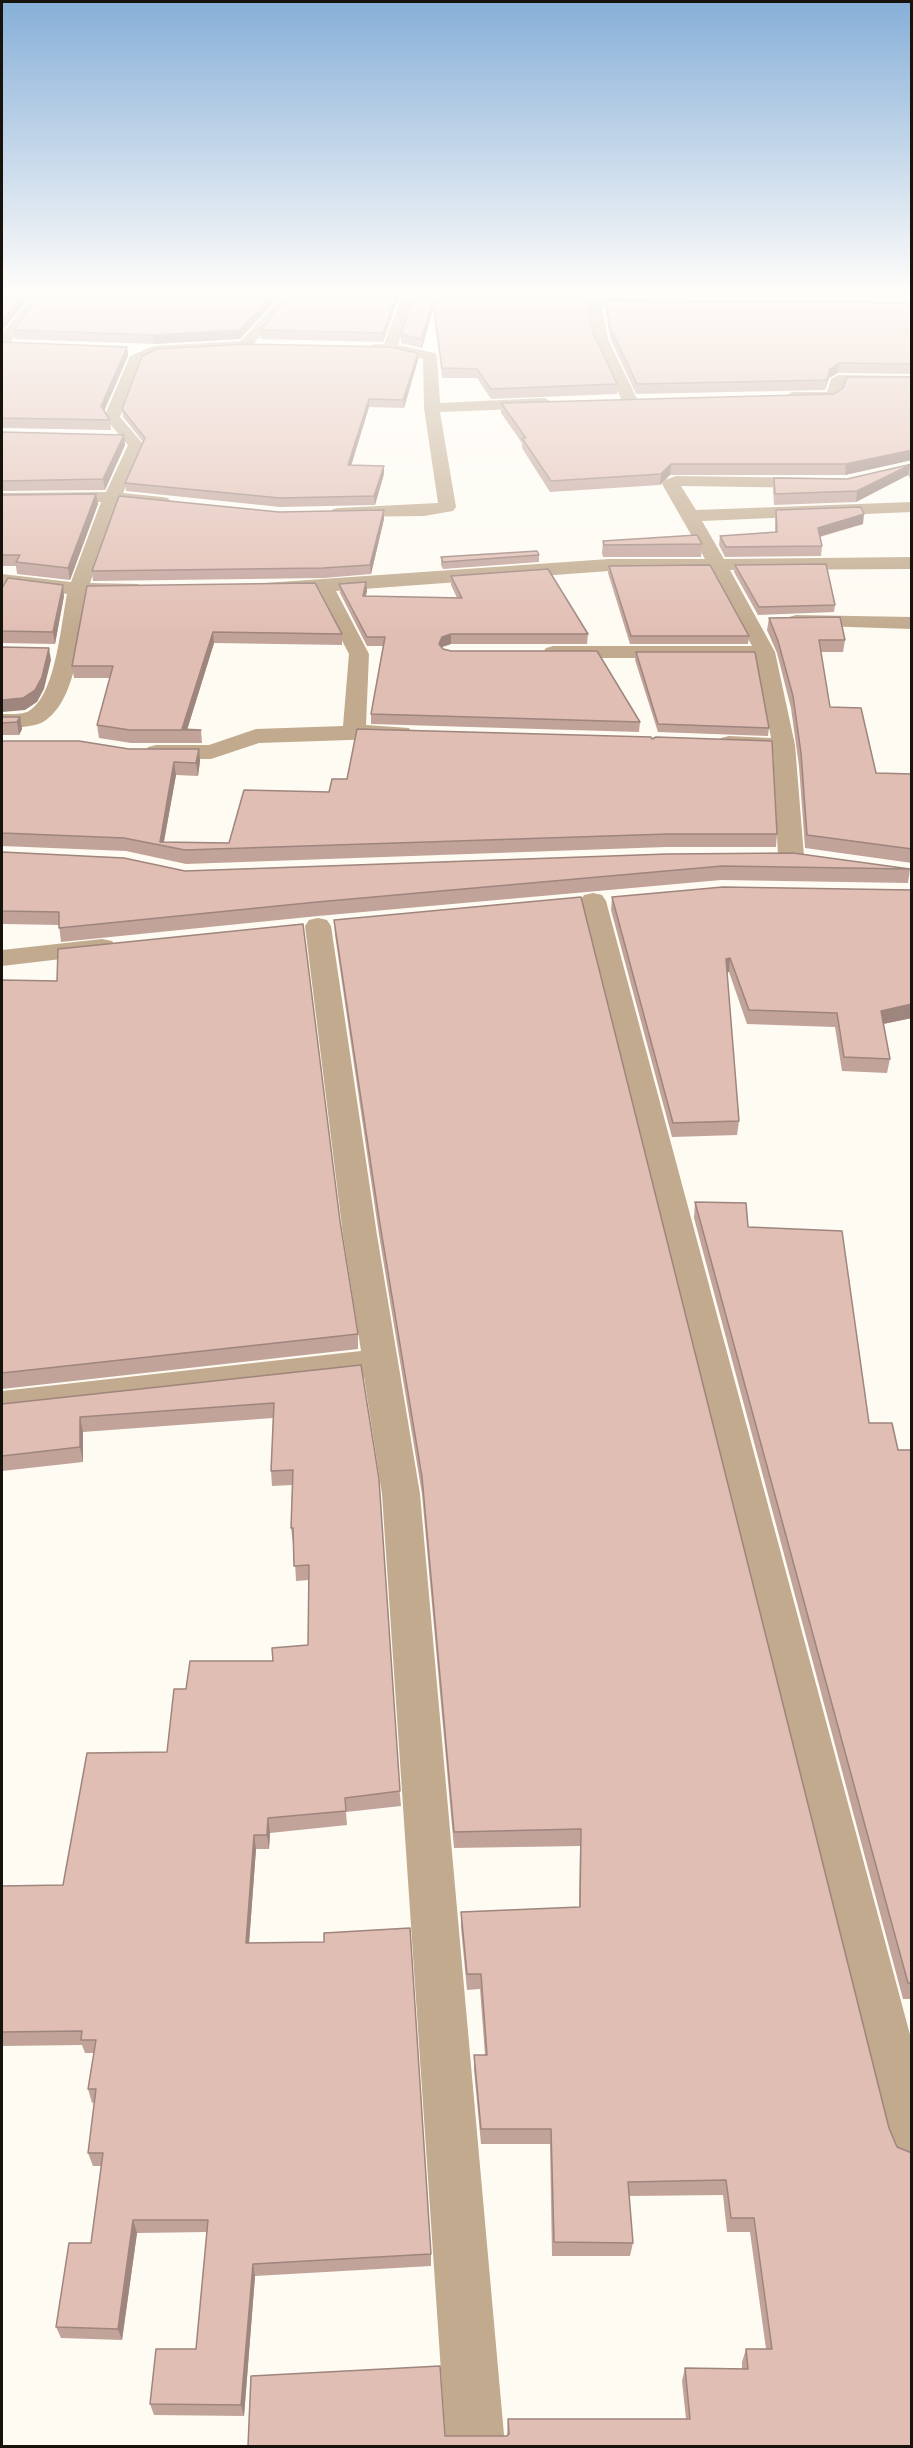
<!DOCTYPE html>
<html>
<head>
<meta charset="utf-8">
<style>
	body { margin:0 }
	#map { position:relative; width:913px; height:2448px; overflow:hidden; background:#fefbf3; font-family:"Fira Sans Condensed",sans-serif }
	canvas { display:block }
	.frame { position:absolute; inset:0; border:3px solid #15130c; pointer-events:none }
</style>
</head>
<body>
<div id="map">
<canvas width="913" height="2448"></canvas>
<div class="frame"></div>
</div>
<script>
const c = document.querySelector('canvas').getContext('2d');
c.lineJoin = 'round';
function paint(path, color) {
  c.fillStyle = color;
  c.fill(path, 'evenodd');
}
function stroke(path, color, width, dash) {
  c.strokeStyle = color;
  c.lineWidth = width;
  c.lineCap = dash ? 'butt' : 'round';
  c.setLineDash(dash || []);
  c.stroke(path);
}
paint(new Path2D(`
	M 37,291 L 50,291 L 7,346 L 2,347 L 2,334 Z
	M 287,291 L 300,291 L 250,348 L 157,354 L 141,362 L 120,417 L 144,445 L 123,493 L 162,497 L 168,498 L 171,502 L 168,506 L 162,507 L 119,503 L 90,583 L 138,584 L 141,588 L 138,592 L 131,594 L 87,595 C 80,632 78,701 43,722 C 32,728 13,727 2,728 L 2,714 C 9,714 22,715 29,711 C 56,695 61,623 67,594 L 2,586 L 2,574 L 71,582 L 101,502 L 2,503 L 2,493 L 106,492 L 128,445 L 104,417 L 130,356 L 154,346 L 241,341 Z
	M 404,291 L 417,291 L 398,345 L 435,353 L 437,356 L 440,403 L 545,398 L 553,403 L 545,408 L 440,412 L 456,507 L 453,511 L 424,516 L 333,517 L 330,513 L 333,509 L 339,508 L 438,503 L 424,408 L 423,359 C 412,357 372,353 367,348 L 374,344 L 384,344 Z
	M 586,291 L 599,291 L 600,298 L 649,299 L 656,303 L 649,307 L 602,306 L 608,339 L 638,401 L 635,404 L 630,406 L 622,401 L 594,339 Z
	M 838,375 L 912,376 L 912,384 L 844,384 L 841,396 C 834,403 791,404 784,397 L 792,392 L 827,392 L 831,379 Z
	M 676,476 L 819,478 L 825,479 L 828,483 L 825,487 L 819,488 L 681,486 L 696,510 L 912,502 L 912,512 L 702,521 L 724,559 L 912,557 L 912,569 L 730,570 L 775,652 L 795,745 L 804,856 L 800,861 L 791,864 L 782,861 L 778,856 L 773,751 L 721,748 L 718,743 L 721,738 L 729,736 L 771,738 L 756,658 L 553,658 L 546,656 L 543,652 L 546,648 L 553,646 L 752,646 L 711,570 L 609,571 L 336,591 L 369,654 L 366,725 L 409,728 L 412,733 L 409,738 L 259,743 L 211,759 L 156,759 L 148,757 L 145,752 L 148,747 L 156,745 L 209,745 L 256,729 L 343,726 L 349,654 L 317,592 L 272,593 L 265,591 L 262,587 L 265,583 L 609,559 L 705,559 L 662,484 L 665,480 Z
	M 796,615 L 912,617 L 912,629 L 789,625 L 786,621 L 789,617 Z
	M 593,893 L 602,895 L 606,901 L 912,2042 L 912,2168 L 893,2161 L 886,2142 L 580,901 L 584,895 Z
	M 318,918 L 327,920 L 331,926 L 377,1235 L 420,1494 L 505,2446 L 446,2446 L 382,1494 L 364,1377 L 2,1417 L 2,1391 L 361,1351 L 343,1235 L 305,926 L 309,920 Z
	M 102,939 L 112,941 L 116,947 L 112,953 L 2,966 L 2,950 Z`), '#c1aa8e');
paint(new Path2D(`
	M 44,291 L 240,339 L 154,344 L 15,339 L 14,330 Z
	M 401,291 L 383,342 L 261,339 L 260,330 Z
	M 416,291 L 592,330 L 617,384 L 617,394 L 491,399 L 477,378 L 442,378 L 433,309 L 422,348 L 401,343 L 401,334 Z
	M 601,291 L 912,291 L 912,298 L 602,296 Z
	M 605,300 L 912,302 L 912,374 L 838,373 L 829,378 L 825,390 L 636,394 L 610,338 L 605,308 Z
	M 2,342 L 127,347 L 128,356 L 104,411 L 110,420 L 111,430 L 2,428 Z
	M 418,353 L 418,360 L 404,408 L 369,407 L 351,465 L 384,474 L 375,505 L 280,507 L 126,491 L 125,483 L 143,442 L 123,417 L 122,409 Z
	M 912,377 L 912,460 L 845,475 L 670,475 L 660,485 L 550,492 L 522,448 L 522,443 L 501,413 L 501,403 L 834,394 Z
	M 2,432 L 125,445 L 105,490 L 2,491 Z
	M 912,464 L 912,481 L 908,475 L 856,502 L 774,505 L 773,489 L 774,478 L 847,479 Z
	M 96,494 L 98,504 L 70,580 L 17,574 L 16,566 L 2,566 L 2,495 Z
	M 776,510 L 863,524 L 820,537 L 822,546 L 821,556 L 725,557 L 719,545 L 720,536 L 775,532 L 775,520 Z
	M 384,519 L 371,574 L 324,578 L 93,581 L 92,571 Z
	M 603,541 L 702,544 L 701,557 L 603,557 L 602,553 Z
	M 539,555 L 539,562 L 443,569 L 441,565 L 441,557 Z
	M 735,565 L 835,605 L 834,612 L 758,615 L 734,572 Z
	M 609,566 L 749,636 L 748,644 L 630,644 L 608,573 Z
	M 451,576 L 588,634 L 587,644 L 451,644 L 442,647 L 443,649 L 640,722 L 639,732 L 371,724 L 371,714 L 384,646 L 367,646 L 340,593 L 339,584 L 366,582 L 367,591 L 366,596 L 457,598 L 451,585 Z
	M 87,586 L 342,634 L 342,645 L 214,643 L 187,730 L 201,730 L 202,743 L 131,743 L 99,738 L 97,725 L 110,678 L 74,678 L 72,666 Z
	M 2,588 L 64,596 L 55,644 L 2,643 Z
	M 769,618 L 845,640 L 843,652 L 821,652 L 830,707 L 876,773 L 912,774 L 912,863 L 805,848 L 799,766 L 791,708 L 777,653 L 767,630 Z
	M 636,652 L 769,728 L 768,736 L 658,732 L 635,660 Z
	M 2,717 L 20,717 L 22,729 L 19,735 L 2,735 Z
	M 652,739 L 777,834 L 776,847 L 666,847 L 186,864 L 126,851 L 2,846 L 2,741 L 129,749 L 199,749 L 200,761 L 198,776 L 176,775 L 164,842 L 229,843 L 329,792 L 347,779 Z
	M 2,852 L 185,871 L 667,854 L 910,869 L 908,883 L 721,880 L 318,916 L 61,942 L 59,925 L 2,924 Z
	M 912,890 L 912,1018 L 883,1024 L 890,1059 L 887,1073 L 842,1071 L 835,1027 L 747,1024 L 729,972 L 727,972 L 739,1121 L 737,1135 L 672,1137 L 611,910 L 612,897 Z
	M 334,920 L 912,2446 L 445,2436 L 507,2436 L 508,2419 L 686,2419 L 682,2381 L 685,2368 L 742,2369 L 742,2362 L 746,2349 L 766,2349 L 750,2232 L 727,2232 L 723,2195 L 629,2196 L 633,2243 L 630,2256 L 552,2256 L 550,2144 L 481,2144 L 474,2070 L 474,2055 L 485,2055 L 480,1989 L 467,1990 L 461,1928 L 461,1912 L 579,1907 L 580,1846 L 454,1848 L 422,1494 L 379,1235 L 335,935 Z
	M 2,980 L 340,1221 L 358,1334 L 358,1349 L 2,1389 Z
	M 695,1202 L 748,1227 L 869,1423 L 898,1450 L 912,1450 L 912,1999 L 903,1999 L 694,1218 Z
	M 912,1295 L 912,1314 L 910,1303 Z
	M 361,1365 L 401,1806 L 346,1812 L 347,1825 L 270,1833 L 269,1849 L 256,1849 L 249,1943 L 431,2254 L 431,2266 L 255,2276 L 244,2416 L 154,2415 L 150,2404 L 196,2349 L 207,2232 L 137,2233 L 122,2340 L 61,2338 L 56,2327 L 91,2243 L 101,2166 L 93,2166 L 88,2153 L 95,2102 L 92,2103 L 88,2089 L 94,2053 L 85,2053 L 82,2045 L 2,2046 L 2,1886 L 63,1885 L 167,1752 L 186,1689 L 273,1661 L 308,1645 L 309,1580 L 296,1581 L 294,1543 L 293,1543 L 291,1528 L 292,1485 L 272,1486 L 271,1471 L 273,1418 L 83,1432 L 83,1462 L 2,1471 L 2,1404 Z`), '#c2a39a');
paint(new Path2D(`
	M 26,291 L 35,291 L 2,331 L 2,321 Z
	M 276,291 L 285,291 L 240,339 L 154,344 L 153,335 Z
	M 398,291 L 401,291 L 383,342 L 383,333 Z
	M 433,301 L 433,309 L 422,348 L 421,339 Z
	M 127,347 L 128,356 L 102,416 L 101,406 Z
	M 418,353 L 418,360 L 404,408 L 403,400 Z
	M 839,363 L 838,373 L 829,378 L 825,390 L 827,380 L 830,369 Z
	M 369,399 L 369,407 L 349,473 L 348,465 Z
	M 124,435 L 125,445 L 105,490 L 103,479 Z
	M 912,450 L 912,460 L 845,475 L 846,464 Z
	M 671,464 L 670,475 L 660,485 L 661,474 Z
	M 910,465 L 908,475 L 856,502 L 857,491 Z
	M 384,466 L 384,474 L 375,505 L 374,496 Z
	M 96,494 L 98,504 L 70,580 L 68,568 Z
	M 384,510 L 384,519 L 371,574 L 370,565 Z
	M 864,514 L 863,524 L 817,537 L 818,528 Z
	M 366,582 L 367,591 L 363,605 L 363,596 Z
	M 63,585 L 64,596 L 55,644 L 53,632 Z
	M 213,632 L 214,643 L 187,730 L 182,729 Z
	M 451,634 L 451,644 L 442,647 L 439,653 L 439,644 L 442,637 Z
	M 49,648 L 51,660 L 44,689 L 37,702 L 25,710 L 2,712 L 2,700 Z
	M 20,717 L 22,729 L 19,735 L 17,722 Z
	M 199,749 L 200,761 L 198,776 L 196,763 Z
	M 174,762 L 176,775 L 163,846 L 160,842 Z
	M 730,958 L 729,972 L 724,973 L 726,959 Z
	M 912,1004 L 912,1018 L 878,1025 L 881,1011 Z
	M 80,1417 L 83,1432 L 83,1462 L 80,1447 Z
	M 268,1818 L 270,1833 L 269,1849 L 267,1835 Z
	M 254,1835 L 256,1849 L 248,1957 L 246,1943 Z
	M 133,2220 L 137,2233 L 122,2340 L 118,2329 Z
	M 253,2264 L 255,2276 L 244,2416 L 241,2405 Z`), '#9e857d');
const building = new Path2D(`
	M 2,291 L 26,291 L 2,321 Z
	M 44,291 L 276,291 L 239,330 L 153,335 L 14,330 Z
	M 294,291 L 398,291 L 383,333 L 260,330 Z
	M 416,291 L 586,291 L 592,330 L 617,384 L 491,389 L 477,369 L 442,368 L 433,301 L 421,339 L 401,334 Z
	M 605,300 L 912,302 L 912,364 L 839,363 L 830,369 L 827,380 L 637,384 L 611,329 Z
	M 2,342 L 127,347 L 101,406 L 110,420 L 2,418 Z
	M 245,344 L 390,347 L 418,353 L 403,400 L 369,399 L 348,465 L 384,466 L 374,496 L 280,498 L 125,483 L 145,438 L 122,409 L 142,356 L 157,349 Z
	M 847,377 L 912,377 L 912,450 L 846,464 L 671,464 L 661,474 L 551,481 L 522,438 L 526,438 L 501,403 L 834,394 L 843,388 Z
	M 2,432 L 124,435 L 103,479 L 2,481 Z
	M 912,464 L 912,468 L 910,465 L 857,491 L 775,494 L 774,478 L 847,479 Z
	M 96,494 L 68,568 L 16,562 L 20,555 L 2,555 L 2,495 Z
	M 119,496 L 279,512 L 384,510 L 370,565 L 323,568 L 92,571 Z
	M 861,507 L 864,514 L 818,528 L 822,546 L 726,547 L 720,536 L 777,532 L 776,510 Z
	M 697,535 L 702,544 L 604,545 L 603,541 Z
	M 537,551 L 539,555 L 443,562 L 441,557 Z
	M 826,564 L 835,605 L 759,607 L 735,565 Z
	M 710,565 L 749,636 L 631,636 L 609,566 Z
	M 548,569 L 588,634 L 451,634 L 442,637 L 439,644 L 443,649 L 451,651 L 597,651 L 640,722 L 371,714 L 385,637 L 367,637 L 339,584 L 366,582 L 363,596 L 462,598 L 451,576 Z
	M 8,578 L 63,585 L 53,632 L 2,631 L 2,588 Z
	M 315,583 L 342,634 L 213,632 L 182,729 L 201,730 L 130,730 L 97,725 L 113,666 L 72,666 L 87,586 Z
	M 840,617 L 845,640 L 819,640 L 830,707 L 861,708 L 876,773 L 912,774 L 912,849 L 807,835 L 801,753 L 793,696 L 778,641 L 769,618 Z
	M 2,647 L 49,648 L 42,677 L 35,690 L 23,698 L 2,700 Z
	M 636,652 L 755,652 L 769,728 L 658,724 Z
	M 2,717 L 20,717 L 17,722 L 2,723 Z
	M 357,729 L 651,737 L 652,739 L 656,737 L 772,741 L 777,834 L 667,834 L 185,850 L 124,838 L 2,833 L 2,741 L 79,741 L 129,749 L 199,749 L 196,763 L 174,762 L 160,842 L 229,843 L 244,790 L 329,792 L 332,779 L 347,779 Z
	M 2,852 L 124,858 L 185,871 L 667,854 L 793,853 L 910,869 L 722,866 L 317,902 L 59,928 L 59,912 L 2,911 Z
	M 723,887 L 912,890 L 912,1004 L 881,1011 L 890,1059 L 844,1057 L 837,1013 L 749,1010 L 730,958 L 726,959 L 739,1121 L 673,1123 L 612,897 Z
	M 581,897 L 889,2128 L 897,2147 L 912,2153 L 912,2446 L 248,2446 L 251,2376 L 440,2366 L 445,2436 L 507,2436 L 509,2434 L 508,2419 L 690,2419 L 685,2368 L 748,2369 L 746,2349 L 772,2349 L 754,2218 L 731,2218 L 726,2180 L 628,2182 L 633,2243 L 554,2242 L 551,2129 L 481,2129 L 474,2055 L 487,2055 L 481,1974 L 467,1974 L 461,1912 L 580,1907 L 581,1829 L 454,1832 L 422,1477 L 379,1218 L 334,920 Z
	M 303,924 L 340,1221 L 358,1334 L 2,1373 L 2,980 L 57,981 L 58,949 Z
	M 695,1202 L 746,1203 L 748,1227 L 842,1231 L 869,1423 L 892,1423 L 898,1450 L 912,1450 L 912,1983 L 908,1983 Z
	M 361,1365 L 379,1479 L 400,1791 L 345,1798 L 346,1811 L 268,1818 L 267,1835 L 254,1835 L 246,1943 L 324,1942 L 324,1933 L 410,1928 L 431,2254 L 253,2264 L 241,2405 L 150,2404 L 156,2349 L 196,2349 L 208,2220 L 133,2220 L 118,2329 L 56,2327 L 69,2243 L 91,2243 L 103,2153 L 88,2153 L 96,2089 L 88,2089 L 96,2040 L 81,2040 L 82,2031 L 2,2032 L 2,1886 L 63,1885 L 87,1753 L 167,1752 L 174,1689 L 186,1689 L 190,1661 L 273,1661 L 272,1648 L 308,1645 L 309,1565 L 294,1566 L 293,1528 L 291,1528 L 293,1470 L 271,1471 L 274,1403 L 80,1417 L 80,1447 L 2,1456 L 2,1404 Z`);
paint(building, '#e1beb3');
stroke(building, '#9e857d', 1.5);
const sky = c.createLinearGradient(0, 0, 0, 634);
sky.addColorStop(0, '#86afd8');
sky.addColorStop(0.46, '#fffdfa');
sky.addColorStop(1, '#fffdfa00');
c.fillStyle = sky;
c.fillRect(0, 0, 913, 634);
</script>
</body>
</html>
